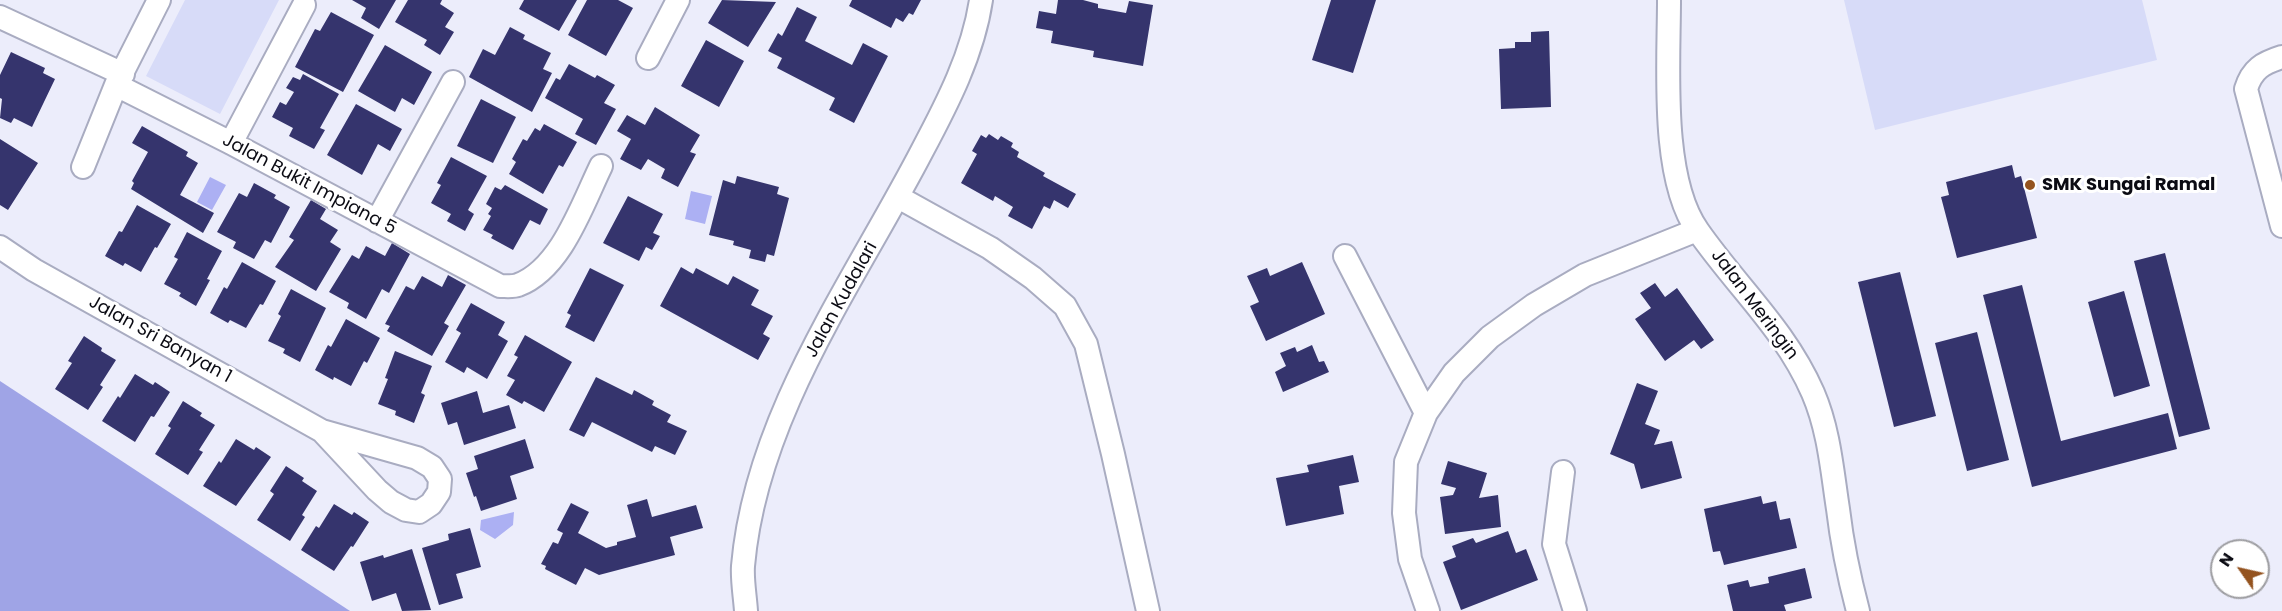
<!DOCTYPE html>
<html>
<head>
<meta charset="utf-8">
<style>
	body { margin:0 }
	#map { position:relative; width:2282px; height:611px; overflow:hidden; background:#ecedfb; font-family:Poppins,sans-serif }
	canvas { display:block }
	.north { position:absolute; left:2210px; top:539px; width:60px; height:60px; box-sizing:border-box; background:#fff; border:2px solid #9d9da1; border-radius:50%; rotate:304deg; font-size:16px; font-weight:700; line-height:24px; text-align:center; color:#0b0b13 }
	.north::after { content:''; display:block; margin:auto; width:21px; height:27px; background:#94531f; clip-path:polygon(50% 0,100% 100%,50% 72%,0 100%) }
</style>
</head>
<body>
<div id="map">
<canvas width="2282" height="611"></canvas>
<div class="north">N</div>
</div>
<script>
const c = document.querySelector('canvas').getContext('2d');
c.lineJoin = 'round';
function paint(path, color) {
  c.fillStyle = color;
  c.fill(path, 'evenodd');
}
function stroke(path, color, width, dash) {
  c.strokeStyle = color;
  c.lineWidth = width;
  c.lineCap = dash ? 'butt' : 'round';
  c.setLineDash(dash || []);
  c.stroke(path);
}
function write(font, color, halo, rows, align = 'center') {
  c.font = font + ' Poppins,sans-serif';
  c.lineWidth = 6;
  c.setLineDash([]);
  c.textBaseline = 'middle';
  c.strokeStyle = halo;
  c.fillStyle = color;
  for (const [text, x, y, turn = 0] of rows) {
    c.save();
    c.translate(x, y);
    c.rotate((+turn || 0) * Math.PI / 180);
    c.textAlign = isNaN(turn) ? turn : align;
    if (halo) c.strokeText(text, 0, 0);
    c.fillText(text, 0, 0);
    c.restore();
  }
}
paint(new Path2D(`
	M 185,0 L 279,0 L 220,114 L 146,76 Z
	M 1844,0 L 2142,0 L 2157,60 L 1875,130 Z`), '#d7dbf8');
paint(new Path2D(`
	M 0,381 L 350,611 L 0,611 Z`), '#9fa4e6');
paint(new Path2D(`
	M 210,177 L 226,185 L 212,210 L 197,202 Z
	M 691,191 L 712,196 L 705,224 L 685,219 Z
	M 514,512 L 513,525 L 495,539 L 480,530 L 481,520 Z`), '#acb0f3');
paint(new Path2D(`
	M 352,0 L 396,0 L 379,29 L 361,18 L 366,8 Z
	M 408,0 L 442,0 L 440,4 L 454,13 L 445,27 L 454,32 L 440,55 L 424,45 L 427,40 L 395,22 Z
	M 524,0 L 577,0 L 559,31 L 519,9 Z
	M 587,0 L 618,0 L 633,8 L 606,56 L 568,35 Z
	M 722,0 L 776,2 L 748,47 L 708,23 Z
	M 852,0 L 921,0 L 913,15 L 909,13 L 903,22 L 896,18 L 891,28 L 849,6 Z
	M 1058,0 L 1083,0 L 1098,4 L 1098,8 L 1126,13 L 1129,1 L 1153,5 L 1143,66 L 1093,57 L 1094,51 L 1051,43 L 1053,31 L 1036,28 L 1039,11 L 1056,14 Z
	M 1331,0 L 1376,0 L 1353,73 L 1312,60 Z
	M 797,7 L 817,17 L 805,41 L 852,65 L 863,43 L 888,56 L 854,123 L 829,110 L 835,98 L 777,68 L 782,58 L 768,51 L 778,33 L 782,36 Z
	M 331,12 L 374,35 L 343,92 L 295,67 L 315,29 L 320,31 Z
	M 510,27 L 525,35 L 523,39 L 551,53 L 543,69 L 552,73 L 532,112 L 469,77 L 483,49 L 495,55 Z
	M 1549,31 L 1551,107 L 1501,109 L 1499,49 L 1515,48 L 1515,42 L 1531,42 L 1531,32 Z
	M 706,40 L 744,61 L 719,107 L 681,86 Z
	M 385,45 L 432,72 L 414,105 L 402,98 L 395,112 L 358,91 Z
	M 11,52 L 45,68 L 43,73 L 55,79 L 32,127 L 14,118 L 11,123 L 0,118 L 2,99 L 0,98 L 0,75 Z
	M 569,64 L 595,78 L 597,75 L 615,85 L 604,103 L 616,109 L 596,145 L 575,134 L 583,119 L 545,98 L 556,78 L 560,80 Z
	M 303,74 L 339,94 L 320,128 L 325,130 L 314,149 L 289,136 L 293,128 L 272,117 L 280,102 L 286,105 L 294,92 L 286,88 L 293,77 L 300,80 Z
	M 481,99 L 516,117 L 493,163 L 457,146 Z
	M 356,104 L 402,129 L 390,151 L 378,144 L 362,175 L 327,155 Z
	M 655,107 L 700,135 L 690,152 L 696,154 L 678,187 L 661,178 L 665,169 L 648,159 L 641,170 L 620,159 L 631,139 L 617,131 L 627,115 L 645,125 Z
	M 544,124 L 577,142 L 563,167 L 559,165 L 543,194 L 509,174 L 516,162 L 512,159 L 523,139 L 527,141 L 535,128 L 540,131 Z
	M 142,126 L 188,152 L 186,156 L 198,163 L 180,195 L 214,213 L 203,233 L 131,189 L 134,183 L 132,181 L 148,152 L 132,143 Z
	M 989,134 L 998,140 L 1001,136 L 1013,143 L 1011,147 L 1019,152 L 1017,157 L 1045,173 L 1043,176 L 1076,194 L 1068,208 L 1054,200 L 1050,209 L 1044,206 L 1032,229 L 1008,216 L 1013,207 L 995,196 L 993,201 L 961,183 L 977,154 L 972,151 L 981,135 L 986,138 Z
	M 0,139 L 38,163 L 8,210 L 0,205 Z
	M 451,157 L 487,176 L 468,210 L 474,214 L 465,231 L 447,221 L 451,214 L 431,203 L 441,185 L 437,183 Z
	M 2012,165 L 2015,178 L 2021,176 L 2037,238 L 1957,258 L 1941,197 L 1949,195 L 1946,182 Z
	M 737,176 L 779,187 L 777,194 L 789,198 L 774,256 L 767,254 L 765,262 L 749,258 L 751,250 L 733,245 L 734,241 L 709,235 L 723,180 L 735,184 Z
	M 254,183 L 276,195 L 274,198 L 290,207 L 271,243 L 265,240 L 254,259 L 233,248 L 236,242 L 217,232 L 239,193 L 247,197 Z
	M 505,185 L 548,209 L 540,225 L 530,220 L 513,250 L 491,238 L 493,235 L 483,230 L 491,216 L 488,214 L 492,208 L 486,204 L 495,187 L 501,190 Z
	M 628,196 L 663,214 L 653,233 L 660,236 L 652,250 L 646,247 L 639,261 L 603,243 Z
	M 311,200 L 326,209 L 320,219 L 338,230 L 330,242 L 341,249 L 316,291 L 275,267 L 294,240 L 289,237 Z
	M 137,205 L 171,224 L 157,248 L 155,247 L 141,272 L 125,263 L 123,266 L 105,256 L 119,231 L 122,232 Z
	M 187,232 L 222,251 L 207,279 L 210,280 L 196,306 L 179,296 L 181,293 L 164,284 L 178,259 L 174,257 Z
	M 392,243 L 410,254 L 389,293 L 382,289 L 366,319 L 347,308 L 349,303 L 329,292 L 352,255 L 359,259 L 366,246 L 385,256 Z
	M 2165,253 L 2210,429 L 2179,437 L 2134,261 Z
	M 242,262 L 276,281 L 263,305 L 260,304 L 246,328 L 230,320 L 228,323 L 210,313 L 224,287 L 227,289 Z
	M 1302,262 L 1325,314 L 1266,341 L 1250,306 L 1259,302 L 1247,276 L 1267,268 L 1270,276 Z
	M 681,267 L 693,274 L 696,268 L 728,285 L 733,276 L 759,290 L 751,305 L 773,316 L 763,334 L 770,338 L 758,360 L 660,306 Z
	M 590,268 L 624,285 L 594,342 L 565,327 L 571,315 L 567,313 Z
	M 1900,272 L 1936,416 L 1894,427 L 1858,282 Z
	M 448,275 L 466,285 L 444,323 L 449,326 L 432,356 L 387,331 L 390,326 L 385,324 L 406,286 L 414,290 L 422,276 L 442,287 Z
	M 1655,283 L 1665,297 L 1677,288 L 1714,340 L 1701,349 L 1694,340 L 1665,361 L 1635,319 L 1651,308 L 1640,293 Z
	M 2022,285 L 2061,441 L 2168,413 L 2177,449 L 2032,487 L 1983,295 Z
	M 291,289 L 326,308 L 300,362 L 283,353 L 285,349 L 268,341 L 281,316 L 278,314 Z
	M 2124,291 L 2150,386 L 2114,397 L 2088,302 Z
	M 471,303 L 505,322 L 498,335 L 508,341 L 487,379 L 467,367 L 464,373 L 445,362 L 461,333 L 456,330 Z
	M 346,319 L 380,338 L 367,363 L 364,361 L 351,386 L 334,377 L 333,380 L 315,370 L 328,345 L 331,347 Z
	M 1977,332 L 2009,460 L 1967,471 L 1935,343 Z
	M 525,335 L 572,362 L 544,412 L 524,401 L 522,404 L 506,395 L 515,380 L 507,376 L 518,357 L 514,355 Z
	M 84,336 L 102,348 L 101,351 L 116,360 L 100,385 L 103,387 L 88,410 L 55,389 L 72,363 L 68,361 Z
	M 1312,345 L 1319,362 L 1324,361 L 1329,372 L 1283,392 L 1275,372 L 1286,366 L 1280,353 L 1295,347 L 1297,352 Z
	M 395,351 L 432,366 L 421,393 L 425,395 L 414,423 L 395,415 L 396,411 L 378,404 L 388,379 L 385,378 Z
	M 135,374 L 153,385 L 155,382 L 170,392 L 154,417 L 151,416 L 135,442 L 102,421 L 118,396 L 120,398 Z
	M 596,377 L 632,395 L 634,390 L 654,401 L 652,405 L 671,415 L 667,422 L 687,431 L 675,455 L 655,446 L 652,452 L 592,422 L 584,437 L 569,430 Z
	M 1637,383 L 1658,391 L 1645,424 L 1660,430 L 1654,445 L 1672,441 L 1682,478 L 1641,489 L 1634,464 L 1610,454 Z
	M 477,391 L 483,413 L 509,405 L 516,428 L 464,445 L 457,422 L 448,425 L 441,403 Z
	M 183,401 L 202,413 L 200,416 L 215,425 L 199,450 L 203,452 L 188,475 L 155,454 L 171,428 L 168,426 Z
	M 236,439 L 254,450 L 256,447 L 271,457 L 236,506 L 203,486 L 219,461 L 221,463 Z
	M 525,439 L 534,468 L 510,476 L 517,499 L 481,511 L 476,496 L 474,497 L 466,473 L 478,469 L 474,456 Z
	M 1353,455 L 1359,482 L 1339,486 L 1344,514 L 1286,526 L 1276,478 L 1309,472 L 1307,465 Z
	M 1448,461 L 1487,473 L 1479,498 L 1498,495 L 1501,527 L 1445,534 L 1440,497 L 1453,495 L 1456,488 L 1441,484 Z
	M 286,466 L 304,478 L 302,481 L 317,491 L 302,515 L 305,517 L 290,541 L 257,520 L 274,494 L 270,491 Z
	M 1761,496 L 1763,504 L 1776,501 L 1780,520 L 1790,518 L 1797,548 L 1724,565 L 1720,551 L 1713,552 L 1704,509 Z
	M 647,499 L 652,517 L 696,505 L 703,528 L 670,537 L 675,555 L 599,575 L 585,568 L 576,585 L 545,569 L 546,566 L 541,564 L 553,542 L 558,544 L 563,533 L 557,530 L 571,503 L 589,512 L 578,533 L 606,548 L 617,545 L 617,542 L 636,537 L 627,505 Z
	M 334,504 L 352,515 L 354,512 L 369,522 L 353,547 L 351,546 L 334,571 L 301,550 L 316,526 L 319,528 Z
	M 470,528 L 481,567 L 456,574 L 463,598 L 439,605 L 422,548 L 449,540 L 448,534 Z
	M 1508,531 L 1516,553 L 1526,549 L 1538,580 L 1461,610 L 1443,562 L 1456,557 L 1452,546 L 1473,538 L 1476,543 Z
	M 412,549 L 431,610 L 402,611 L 396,593 L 372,601 L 360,562 L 383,555 L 384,558 Z
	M 1805,568 L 1812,598 L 1784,605 L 1786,611 L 1733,611 L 1727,585 L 1748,580 L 1750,587 L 1769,583 L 1768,577 Z`), '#35346d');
const street = new Path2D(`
	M 1669,0 C 1669,64 1660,178 1698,231 C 1737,287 1785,329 1813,393 C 1829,430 1832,470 1838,509 C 1842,543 1849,577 1858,611
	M 0,17 L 123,74
	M 2282,57 C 2263,63 2252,69 2246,89 L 2282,226
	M 648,58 L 678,0
	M 116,85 L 231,143 L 500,286 C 506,286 513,287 518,285 C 561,269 582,205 601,166
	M 231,143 L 304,5
	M 83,167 L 116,85 L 159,0
	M 898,197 L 990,248 L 1033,278 L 1065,306 L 1086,344 L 1113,454 L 1148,611
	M 377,221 L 453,82
	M 0,247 L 34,270 L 322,431 L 417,458 L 432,467 L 440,479 L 439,492 L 431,504 L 419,512 L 406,510 L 391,502 L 377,490 L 322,431
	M 1345,256 L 1426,413
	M 1563,472 L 1554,544 L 1575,611
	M 746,611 C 745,596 742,580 743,566 C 756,415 854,282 922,151 C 947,104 973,54 981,0
	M 1428,611 L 1410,559 L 1404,513 L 1406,462 L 1426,413 L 1454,373 L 1490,337 L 1534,305 L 1585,275 L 1697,230`);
stroke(street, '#a9acc1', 26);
stroke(street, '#fff', 22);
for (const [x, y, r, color] of [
	[2030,185,6,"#94531f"]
]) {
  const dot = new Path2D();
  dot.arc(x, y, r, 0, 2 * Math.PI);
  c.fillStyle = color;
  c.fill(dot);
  stroke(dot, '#fff', 2);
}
write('18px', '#0b0b13', '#fff', [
	["Jalan Bukit Impiana 5",309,185,28],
	["Jalan Kudalari",842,300,-61],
	["Jalan Meringin",1754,305,53],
	["Jalan Sri Banyan 1",160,340,29]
]);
write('bold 18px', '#0b0b13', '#fff', [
	["SMK Sungai Ramal",2042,185]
], 'left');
</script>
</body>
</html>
